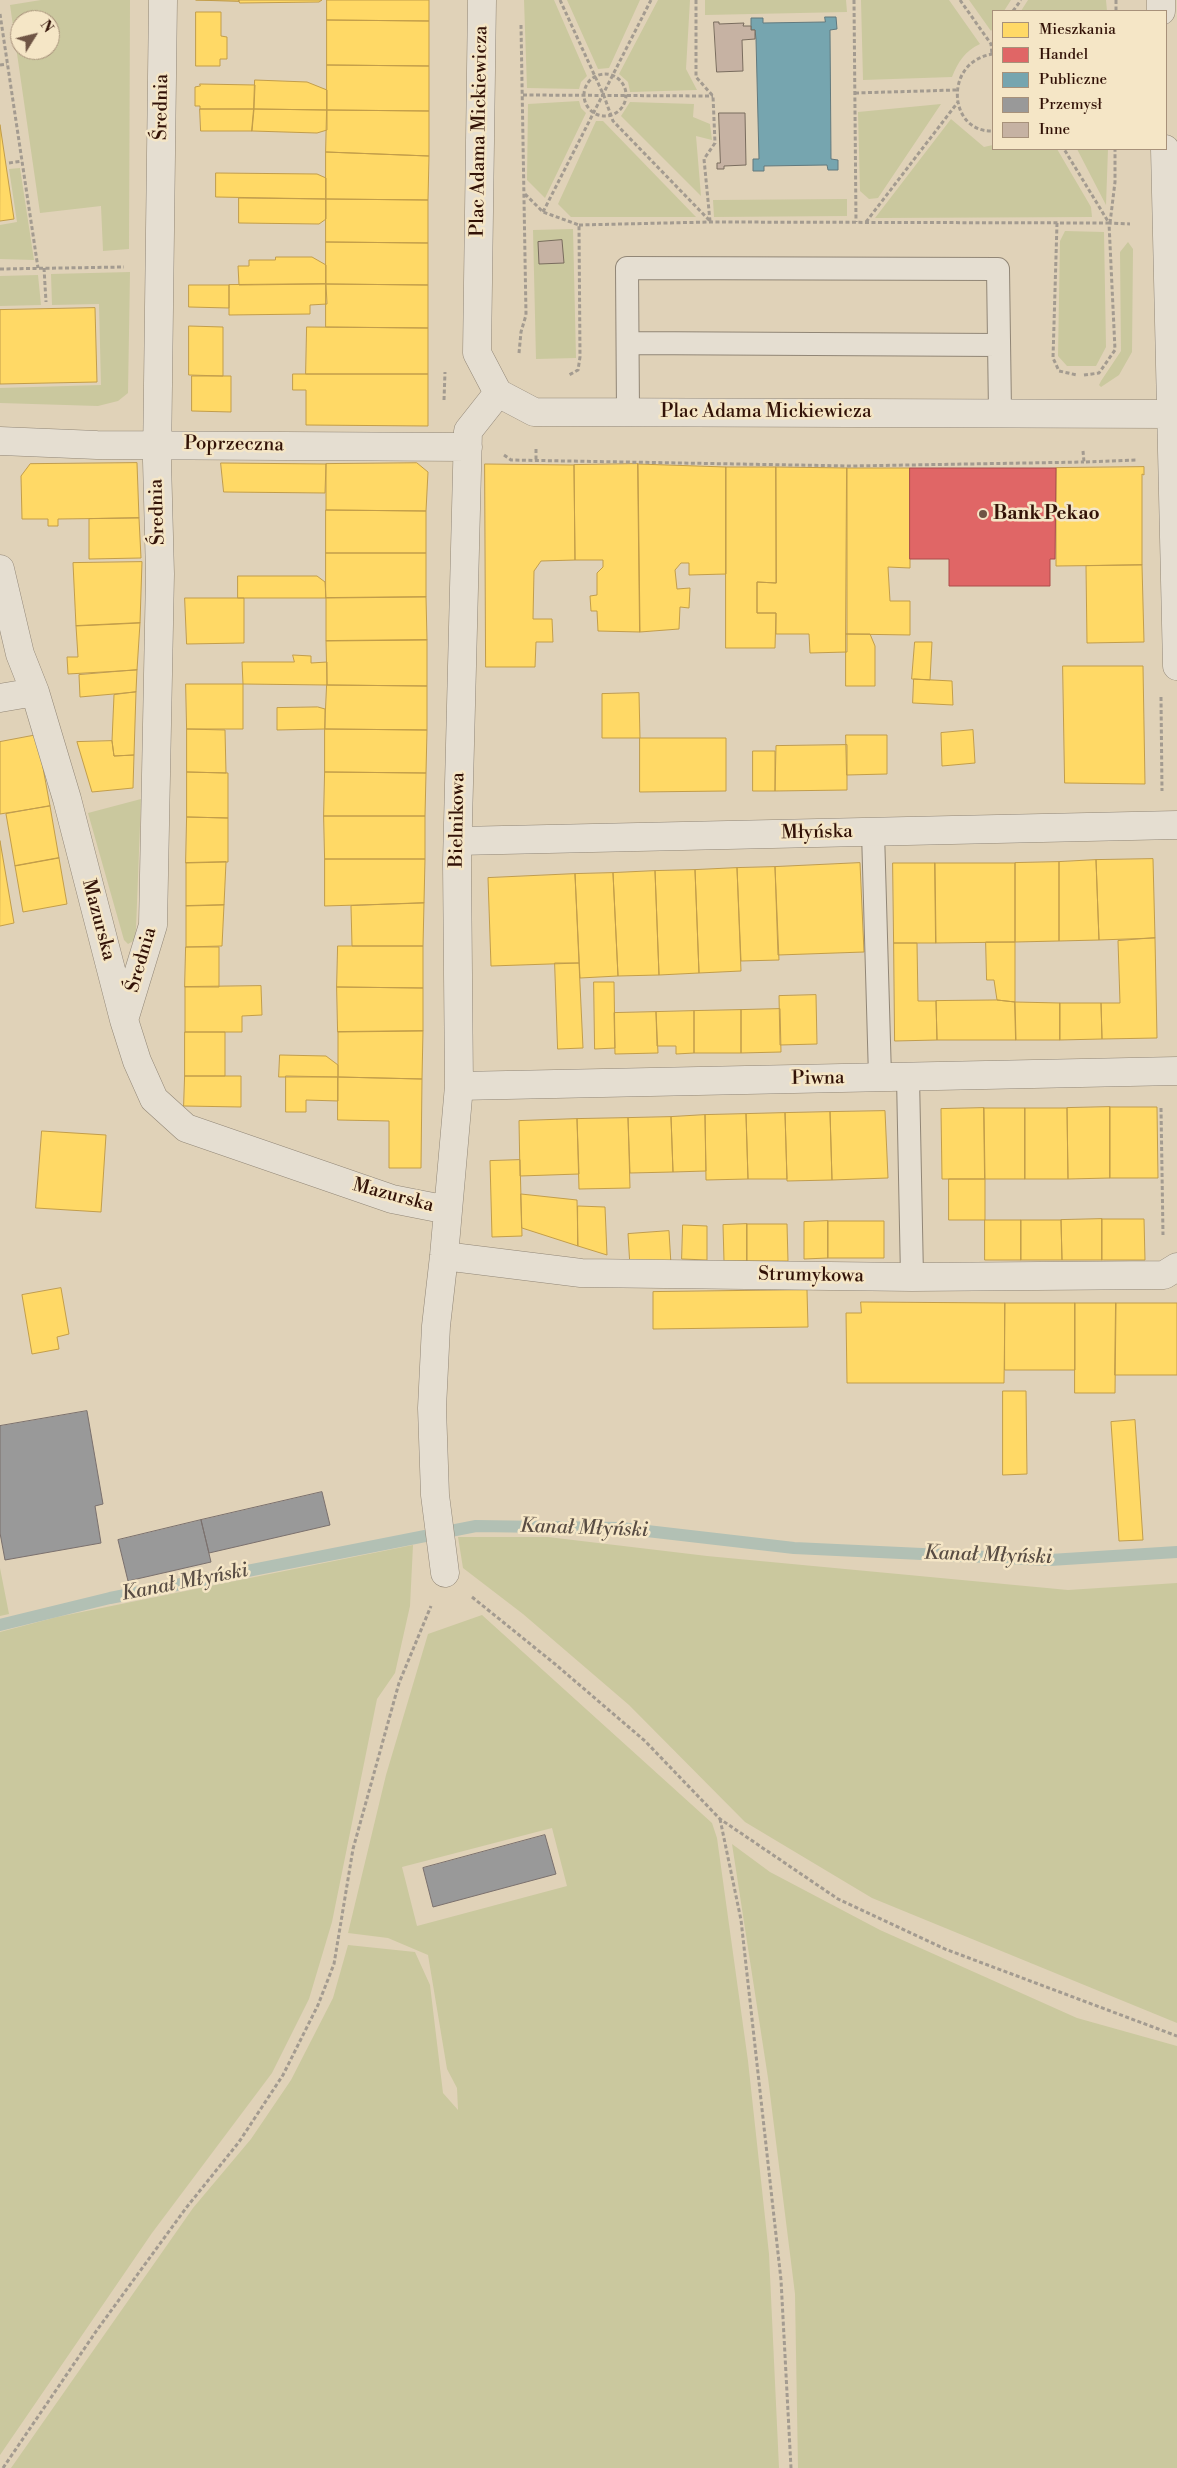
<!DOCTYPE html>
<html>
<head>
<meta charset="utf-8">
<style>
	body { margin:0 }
	#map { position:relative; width:1177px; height:2468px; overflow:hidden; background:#e0d2b8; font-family:"Libre Bodoni",serif }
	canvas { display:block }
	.legend { position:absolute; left:992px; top:10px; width:175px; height:140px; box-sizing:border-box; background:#f5e6c6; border:1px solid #a7917a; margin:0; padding:6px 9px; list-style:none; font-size:15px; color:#321207 }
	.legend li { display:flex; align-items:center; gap:10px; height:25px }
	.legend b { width:25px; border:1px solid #a7917a }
	.north { position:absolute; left:10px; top:10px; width:50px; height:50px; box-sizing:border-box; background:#f5e6c6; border:1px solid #a7917a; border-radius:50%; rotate:54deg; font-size:14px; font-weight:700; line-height:20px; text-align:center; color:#321207 }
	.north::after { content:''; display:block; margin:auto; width:18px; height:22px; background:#6f5545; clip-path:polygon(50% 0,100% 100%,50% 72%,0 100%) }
</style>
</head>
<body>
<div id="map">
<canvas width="1177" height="2468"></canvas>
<ul class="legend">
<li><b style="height:14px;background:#ffd966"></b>Mieszkania</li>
<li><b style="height:14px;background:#e06666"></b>Handel</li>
<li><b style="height:14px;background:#76a5af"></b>Publiczne</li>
<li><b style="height:14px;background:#999"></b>Przemysł</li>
<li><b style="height:14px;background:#c6b2a3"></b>Inne</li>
</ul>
<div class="north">N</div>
</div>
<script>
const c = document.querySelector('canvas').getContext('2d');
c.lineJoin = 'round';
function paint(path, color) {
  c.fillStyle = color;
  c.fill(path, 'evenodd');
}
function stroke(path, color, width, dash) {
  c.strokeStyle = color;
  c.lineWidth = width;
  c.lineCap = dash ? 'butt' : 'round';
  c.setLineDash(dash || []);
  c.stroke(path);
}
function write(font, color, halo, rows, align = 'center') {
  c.font = font + ' "Libre Bodoni",serif';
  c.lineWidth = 5;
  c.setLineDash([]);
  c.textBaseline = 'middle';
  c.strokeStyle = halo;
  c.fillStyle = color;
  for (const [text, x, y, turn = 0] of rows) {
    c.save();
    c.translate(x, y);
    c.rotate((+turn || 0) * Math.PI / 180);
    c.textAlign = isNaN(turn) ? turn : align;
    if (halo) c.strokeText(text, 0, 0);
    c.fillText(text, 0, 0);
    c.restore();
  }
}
paint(new Path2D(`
	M 41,0 L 130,0 L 129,249 L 103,251 L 101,206 L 40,213 L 10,5 ZM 20,20 L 50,20 L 50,50 L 20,50 Z
	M 524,0 L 554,0 L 587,76 L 581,82 L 579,89 L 527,88 Z
	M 567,0 L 640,0 L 609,68 L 598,69 Z
	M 658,0 L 690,0 L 686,69 L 697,90 L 630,92 L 628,82 L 619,74 Z
	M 705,0 L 846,0 L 847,12 L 705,15 Z
	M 861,0 L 949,0 L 980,44 C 965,51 958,62 952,77 L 863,80 Z
	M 969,0 L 1011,0 L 1004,11 L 993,11 L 993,28 L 991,31 Z
	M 1028,0 L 1106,0 L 1107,11 L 1021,11 Z
	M 579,101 L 581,108 L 586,113 L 545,198 L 527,180 L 528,104 Z
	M 630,102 L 694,104 L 693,117 L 710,124 L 712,140 L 696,136 L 701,196 L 621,116 Z
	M 941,104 L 878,198 L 869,199 L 860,191 L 858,112 Z
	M 951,119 L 984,147 L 993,145 L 993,149 L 1057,149 L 1091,207 L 1092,217 L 875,218 Z
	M 596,121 L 603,121 L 696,217 L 571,217 L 558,204 Z
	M 1077,149 L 1108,149 L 1106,205 Z
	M 20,168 L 34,260 L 0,259 L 0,225 L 17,222 L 9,169 Z
	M 847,199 L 847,216 L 714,217 L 713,200 Z
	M 573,229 L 576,358 L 536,359 L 533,230 Z
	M 1065,231 L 1104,232 L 1106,347 L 1096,366 L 1067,366 L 1058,356 L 1060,241 Z
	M 1128,242 L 1133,249 L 1132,352 L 1119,375 L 1101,387 L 1099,385 L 1101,381 L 1121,351 L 1120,252 Z
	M 130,272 L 128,393 L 118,401 L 98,406 L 0,403 L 0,388 L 101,385 L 99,304 L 52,305 L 51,274 Z
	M 38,275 L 41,305 L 0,306 L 0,276 Z
	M 141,799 L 136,929 L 135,940 L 128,944 L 124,940 L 88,813 Z
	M 458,1537 L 548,1537 L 707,1556 L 1068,1590 L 1177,1583 L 1177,2023 L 872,1898 L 745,1822 L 629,1705 L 523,1614 L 463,1568 Z
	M 413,1545 L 410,1606 L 395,1673 L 377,1699 L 332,1922 L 309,1999 L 272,2073 L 152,2233 L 0,2455 L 0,1632 L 57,1617 Z
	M 0,1568 L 9,1614 L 0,1616 Z
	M 482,1615 L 712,1823 L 717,1838 L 748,2061 L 769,2254 L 779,2468 L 11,2468 L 193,2208 L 251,2139 L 291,2080 L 333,1998 L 348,1945 L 415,1952 L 430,1985 L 443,2093 L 458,2110 L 457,2088 L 447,2069 L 428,1955 L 388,1938 L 348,1933 L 386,1775 L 428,1634 ZM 552,1828 L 567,1886 L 417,1926 L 402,1867 Z
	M 732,1844 L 770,1872 L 880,1930 L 1077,2018 L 1177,2046 L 1177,2468 L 798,2468 L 795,2294 L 768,2078 Z`), '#cac89e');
const homes = new Path2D(`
	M 196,0 L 239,0 L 239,1 Z
	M 239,0 L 322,0 L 319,2 L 240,3 Z
	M 327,0 L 429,0 L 429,21 L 327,20 Z
	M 196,12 L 221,12 L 221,36 L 227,37 L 227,59 L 220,59 L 220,66 L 196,66 Z
	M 327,20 L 429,21 L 429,66 L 327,65 Z
	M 327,65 L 429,66 L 429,111 L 327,110 Z
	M 255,80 L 307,82 L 327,90 L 327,110 L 254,109 Z
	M 200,84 L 255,85 L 254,109 L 200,109 L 200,106 L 195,106 L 195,87 L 200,86 Z
	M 200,109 L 254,109 L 252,131 L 201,131 Z
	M 254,109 L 327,110 L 327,130 L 317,133 L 252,131 Z
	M 327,110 L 429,111 L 429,156 L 326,152 Z
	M 0,125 L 14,219 L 0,221 Z
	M 326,152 L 429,156 L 428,200 L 326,199 Z
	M 216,173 L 317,174 L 326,178 L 326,199 L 216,197 Z
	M 239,198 L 326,199 L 326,219 L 319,224 L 239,223 Z
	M 326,199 L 428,200 L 428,243 L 326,242 Z
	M 326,242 L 428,243 L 428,285 L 326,284 Z
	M 276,257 L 312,257 L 326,265 L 326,284 L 239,285 L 238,266 L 249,266 L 249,260 L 275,260 Z
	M 326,284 L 428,285 L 428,328 L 326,327 Z
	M 326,284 L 327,304 L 310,305 L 310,314 L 229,315 L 229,285 Z
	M 189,285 L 229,285 L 229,308 L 189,307 Z
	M 95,308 L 97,382 L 0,384 L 0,310 Z
	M 189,326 L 223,327 L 223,376 L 189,375 Z
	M 307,327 L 428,328 L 428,374 L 306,374 Z
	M 293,374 L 428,374 L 428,426 L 306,425 L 306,390 L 293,390 Z
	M 192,376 L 231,376 L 231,412 L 192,411 Z
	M 137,463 L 139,518 L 58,519 L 58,526 L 48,526 L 48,519 L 22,519 L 21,476 L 30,464 Z
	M 221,463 L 326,464 L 325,493 L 224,492 Z
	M 417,463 L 428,472 L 426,511 L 326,510 L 326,464 Z
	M 485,464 L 574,465 L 575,560 L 541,561 L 534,571 L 533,619 L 552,619 L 553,642 L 536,642 L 535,667 L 486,667 Z
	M 638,464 L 726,467 L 726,574 L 689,575 L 689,563 L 681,563 L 675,570 L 677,589 L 690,588 L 689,608 L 680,607 L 679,629 L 640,632 Z
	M 638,464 L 640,632 L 598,631 L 597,611 L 591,611 L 590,596 L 597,595 L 597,573 L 603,567 L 603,560 L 575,560 L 574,465 Z
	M 726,467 L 776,467 L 776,583 L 757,582 L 757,613 L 776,613 L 775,648 L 726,648 Z
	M 776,467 L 847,468 L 847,652 L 810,653 L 809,634 L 776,634 L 776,613 L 757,613 L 757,582 L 776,583 Z
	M 1144,467 L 1144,475 L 1142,474 L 1142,565 L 1056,566 L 1056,468 Z
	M 847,468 L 910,468 L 910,568 L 888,567 L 890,601 L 910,601 L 910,635 L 846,634 Z
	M 326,510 L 426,511 L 426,553 L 326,553 Z
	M 139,518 L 141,558 L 89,559 L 89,519 Z
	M 326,553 L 426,553 L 426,597 L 326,598 Z
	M 142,562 L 140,623 L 76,626 L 73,563 Z
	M 1142,565 L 1144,642 L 1087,643 L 1086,566 Z
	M 238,576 L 317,576 L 325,582 L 326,598 L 238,598 Z
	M 426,597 L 427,640 L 326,641 L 326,598 Z
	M 185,598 L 244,598 L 244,643 L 187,644 Z
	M 140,623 L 137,670 L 68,674 L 67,657 L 78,657 L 76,626 Z
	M 846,634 L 870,634 L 875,646 L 875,686 L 846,686 Z
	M 427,640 L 427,686 L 327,685 L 326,641 Z
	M 915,642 L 932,642 L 930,680 L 912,679 Z
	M 293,655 L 311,656 L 311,663 L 327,662 L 327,685 L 243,684 L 242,662 L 294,662 Z
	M 1063,666 L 1143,666 L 1145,784 L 1065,783 Z
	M 137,670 L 136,692 L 80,697 L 79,675 Z
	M 914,679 L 952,681 L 953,705 L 913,703 Z
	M 186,684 L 243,684 L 243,729 L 187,729 Z
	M 327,685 L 427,686 L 427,730 L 325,729 Z
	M 136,692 L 134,755 L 114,756 L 112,741 L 114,695 Z
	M 639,693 L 640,738 L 602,738 L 602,694 Z
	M 318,707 L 325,709 L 325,729 L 277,730 L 277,708 Z
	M 187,729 L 225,730 L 226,773 L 187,772 Z
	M 325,729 L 427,730 L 426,773 L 325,772 Z
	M 973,730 L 975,763 L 942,766 L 941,733 Z
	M 37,735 L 50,806 L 0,814 L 0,742 Z
	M 846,735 L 887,735 L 887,774 L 847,775 Z
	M 640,738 L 726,738 L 726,791 L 640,792 Z
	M 112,741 L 114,756 L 134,755 L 133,788 L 92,792 L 77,742 Z
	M 847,745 L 847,790 L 775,791 L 776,746 Z
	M 753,751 L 775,751 L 775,791 L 753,791 Z
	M 187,772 L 228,773 L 228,818 L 187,817 Z
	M 325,772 L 426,773 L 425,816 L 324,816 Z
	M 50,806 L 59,858 L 15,866 L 6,814 Z
	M 324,816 L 425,816 L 425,859 L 325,859 Z
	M 187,817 L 228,818 L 228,862 L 186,863 Z
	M 0,841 L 14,923 L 0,926 Z
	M 59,858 L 67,904 L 23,912 L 15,866 Z
	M 325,859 L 425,859 L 424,903 L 325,906 Z
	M 1153,859 L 1155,938 L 1099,940 L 1096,860 Z
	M 1096,860 L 1099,940 L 1059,941 L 1059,862 Z
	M 226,862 L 224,905 L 186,906 L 186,863 Z
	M 1059,862 L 1059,941 L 1015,942 L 1015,863 Z
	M 860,863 L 864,952 L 778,955 L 775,867 Z
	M 893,863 L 935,863 L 936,943 L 894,943 Z
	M 935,863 L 1015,863 L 1015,942 L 936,943 Z
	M 775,867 L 779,960 L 741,961 L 737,868 Z
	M 737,868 L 741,971 L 699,973 L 695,870 Z
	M 695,870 L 699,973 L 659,975 L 655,871 Z
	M 655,871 L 659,975 L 618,976 L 613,873 Z
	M 613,873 L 618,976 L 580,978 L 575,874 Z
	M 575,874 L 579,963 L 491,966 L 488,878 Z
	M 424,903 L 423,946 L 352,946 L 351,906 Z
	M 224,905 L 222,946 L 186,947 L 186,906 Z
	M 1155,938 L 1157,1038 L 1102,1039 L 1101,1003 L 1120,1003 L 1118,941 Z
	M 986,942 L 1015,942 L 1015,1002 L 997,1000 L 994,980 L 987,980 Z
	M 894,943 L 917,943 L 918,1001 L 936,1001 L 937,1040 L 895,1041 Z
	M 338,946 L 423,946 L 423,988 L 337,987 Z
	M 186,947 L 219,947 L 219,987 L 185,987 Z
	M 555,963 L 579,963 L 583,1048 L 558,1049 Z
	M 594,982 L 614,982 L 615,1048 L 595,1049 Z
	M 261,986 L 262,1015 L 242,1016 L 242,1032 L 185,1032 L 185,987 Z
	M 337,987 L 423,988 L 423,1031 L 338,1032 Z
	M 816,995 L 817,1044 L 780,1045 L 779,996 Z
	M 997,1000 L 1015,1002 L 1016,1040 L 937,1040 L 936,1001 Z
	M 1015,1002 L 1060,1003 L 1060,1040 L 1016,1040 Z
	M 1060,1003 L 1101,1003 L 1102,1039 L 1060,1040 Z
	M 780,1009 L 781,1052 L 741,1053 L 741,1010 Z
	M 741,1010 L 741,1053 L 694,1053 L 694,1011 Z
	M 694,1011 L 694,1053 L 676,1054 L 676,1046 L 657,1046 L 656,1012 Z
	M 656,1012 L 658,1053 L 615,1054 L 614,1013 Z
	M 423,1031 L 422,1079 L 338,1077 L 338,1032 Z
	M 185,1032 L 225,1032 L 225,1076 L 185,1076 Z
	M 280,1055 L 326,1056 L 338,1065 L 338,1077 L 279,1077 Z
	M 185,1076 L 241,1076 L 241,1107 L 184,1106 Z
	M 286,1076 L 338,1077 L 338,1101 L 306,1100 L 306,1112 L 286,1112 Z
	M 338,1077 L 422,1079 L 421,1168 L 389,1168 L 389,1121 L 338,1120 Z
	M 1110,1107 L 1157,1107 L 1158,1178 L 1110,1178 Z
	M 1110,1107 L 1110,1178 L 1068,1179 L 1067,1108 Z
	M 984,1108 L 1025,1108 L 1025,1179 L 985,1179 Z
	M 984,1108 L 985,1179 L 942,1179 L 941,1109 Z
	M 1025,1108 L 1067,1108 L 1068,1179 L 1025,1179 Z
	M 885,1111 L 888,1178 L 832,1180 L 830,1112 Z
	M 830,1112 L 832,1180 L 787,1181 L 785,1113 Z
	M 785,1113 L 787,1179 L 748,1179 L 746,1114 Z
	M 746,1114 L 748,1179 L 706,1180 L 705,1115 Z
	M 705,1115 L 706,1171 L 673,1172 L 671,1117 Z
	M 671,1117 L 673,1172 L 630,1173 L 628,1118 Z
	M 628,1118 L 630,1188 L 579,1189 L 577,1119 Z
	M 577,1119 L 579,1174 L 520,1176 L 519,1121 Z
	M 42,1131 L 106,1135 L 101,1212 L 36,1208 Z
	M 520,1160 L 522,1236 L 492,1237 L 490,1161 Z
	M 949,1179 L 985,1179 L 985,1220 L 949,1220 Z
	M 521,1194 L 577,1200 L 578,1246 L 522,1228 Z
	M 578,1206 L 605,1207 L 607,1255 L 578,1246 Z
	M 1102,1219 L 1144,1219 L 1145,1260 L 1102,1260 Z
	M 1102,1219 L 1102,1260 L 1062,1260 L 1061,1220 Z
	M 985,1220 L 1021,1220 L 1021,1260 L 985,1260 Z
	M 1021,1220 L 1061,1220 L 1062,1260 L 1021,1260 Z
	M 828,1221 L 828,1258 L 804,1259 L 804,1222 Z
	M 828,1221 L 884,1221 L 884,1258 L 828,1258 Z
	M 747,1224 L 747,1261 L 724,1261 L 723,1225 Z
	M 747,1224 L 787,1224 L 788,1261 L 747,1261 Z
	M 683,1225 L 707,1226 L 707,1260 L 682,1259 Z
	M 669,1231 L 671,1265 L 630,1267 L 628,1234 Z
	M 61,1288 L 69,1334 L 57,1337 L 59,1349 L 32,1354 L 22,1295 Z
	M 807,1290 L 808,1327 L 653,1329 L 653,1292 Z
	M 861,1302 L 1005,1303 L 1004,1383 L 847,1383 L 846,1313 L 861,1313 Z
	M 1005,1303 L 1075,1303 L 1075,1370 L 1005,1370 Z
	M 1075,1303 L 1116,1303 L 1115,1393 L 1075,1393 Z
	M 1116,1303 L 1177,1303 L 1177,1375 L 1115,1375 Z
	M 1003,1391 L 1026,1391 L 1027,1474 L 1003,1475 Z
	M 1135,1420 L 1143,1540 L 1119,1541 L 1111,1422 Z`);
paint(homes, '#ffd966');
stroke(homes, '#c29d4a', 1);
const shops = new Path2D(`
	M 910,468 L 1056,468 L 1055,559 L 1050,559 L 1050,586 L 949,586 L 949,559 L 910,559 Z`);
paint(shops, '#e06666');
stroke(shops, '#ac4d4a', 1);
const public = new Path2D(`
	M 825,17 L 836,17 L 837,29 L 830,30 L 831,159 L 838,160 L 838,170 L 828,170 L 827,165 L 764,166 L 764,171 L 753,171 L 753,159 L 759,159 L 756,39 L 755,30 L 751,30 L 751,18 L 763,18 L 763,23 L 825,22 Z`);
paint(public, '#76a5af');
stroke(public, '#62797d', 1);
const industry = new Path2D(`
	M 87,1411 L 103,1504 L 95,1506 L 101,1543 L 5,1560 L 0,1533 L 0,1426 Z
	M 322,1492 L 330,1525 L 209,1553 L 201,1520 Z
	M 201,1520 L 211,1562 L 128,1581 L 118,1540 Z
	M 545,1835 L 556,1874 L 433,1907 L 423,1868 Z`);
paint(industry, '#999');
stroke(industry, '#7a706d', 1);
stroke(new Path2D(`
	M 0,1625 L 110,1598 L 476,1526 L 621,1528 L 794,1548 L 1050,1560 L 1177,1552`), '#b2c0b4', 12);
const building = new Path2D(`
	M 714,22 L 719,22 L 719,24 L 744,23 L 743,26 L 751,26 L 751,30 L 755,30 L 755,39 L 742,40 L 743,71 L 717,72 Z
	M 719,113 L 745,113 L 746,165 L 724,166 L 724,169 L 717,169 L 717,163 L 720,163 Z
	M 562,240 L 564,263 L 539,264 L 538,242 Z`);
paint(building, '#c6b2a3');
stroke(building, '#796c5e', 1);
const lane = new Path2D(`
	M 628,343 L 999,345
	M 628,412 L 627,268 L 998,269 L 1000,412
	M 873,832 L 880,1077
	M 908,1077 L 912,1277`);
const street = new Path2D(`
	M 482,0 L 477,353 L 498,393 L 534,412 L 1171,414
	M 1161,0 L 1161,11
	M 1165,149 L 1177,666
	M 0,441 L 97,445 L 468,447
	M 0,569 L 20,654 L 35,692 L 0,698
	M 35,692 L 67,799 L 124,1020 L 137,1061 L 154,1099 L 186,1128 L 392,1199 L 448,1210
	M 458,841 L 1177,825
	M 124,1020 L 153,925 L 160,574 L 157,461 L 163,0
	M 459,1086 L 1177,1071
	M 444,1256 L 581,1273 L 912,1277 L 1164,1275 L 1177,1267
	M 445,1573 L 435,1495 L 432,1408 L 436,1326 L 444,1256 L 459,1086 L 457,862 L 468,431 L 498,393`);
stroke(lane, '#918676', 24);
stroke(street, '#918676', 29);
stroke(new Path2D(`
	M 560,0 L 604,96 L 613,121 L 710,221
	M 696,0 L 696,77 L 713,96 L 715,143 L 704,159 L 710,221
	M 854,0 L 856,222
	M 960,0 L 991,44 L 992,54
	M 1116,0 L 1116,11
	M 1013,11 L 1021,0
	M 0,14 L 38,268
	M 993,54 C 943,61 948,133 993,131
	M 0,65 L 7,64
	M584 95a21 21 0 1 1 42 0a21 21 0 1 1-42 0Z
	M 855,93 L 956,90
	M 523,95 L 713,96
	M 9,163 L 22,161
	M 525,194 L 543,212 L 579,225 L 580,357 L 578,370 L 569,375
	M 543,212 L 651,0
	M 866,222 L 958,102
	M 1057,223 L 1053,358 L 1059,371 L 1077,375
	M 1110,223 L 1115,182 L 1115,149
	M 579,225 L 710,222 L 1109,223 L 1064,149
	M 44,268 L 46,302
	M 0,269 L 124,267
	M 519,353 L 521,332 L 526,315 L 521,25
	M 1084,375 L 1099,373 L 1115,350 L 1109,223 L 1130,224
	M 444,400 L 445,372
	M 536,449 L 536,461
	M 1083,451 L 1084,462 L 1136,460
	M 504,455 L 511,460 L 851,466 L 1084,462
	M 1161,697 L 1162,791
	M 1161,1108 L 1163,1235
	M 472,1597 L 555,1664 L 645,1741 L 720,1819 L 838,1899 L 945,1949 L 1177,2036
	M 720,1819 L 741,1920 L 781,2280 L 791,2468
	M 3,2468 L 97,2330 L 186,2208 L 239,2142 L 283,2075 L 318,2005 L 334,1964 L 353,1849 L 399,1683 L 431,1606`), '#a39b90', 3, [4, 2.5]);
stroke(lane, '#e5ded1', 22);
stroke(street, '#e5ded1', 28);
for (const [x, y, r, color] of [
	[983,514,5,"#6f5545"]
]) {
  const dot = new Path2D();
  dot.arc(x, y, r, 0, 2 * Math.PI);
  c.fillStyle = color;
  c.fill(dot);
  stroke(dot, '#f5e6c6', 2);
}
write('19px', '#321207', '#f5e6c6', [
	["Średnia",162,107,-89],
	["Plac Adama Mickiewicza",480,131,-89],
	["Plac Adama Mickiewicza",766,412],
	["Poprzeczna",234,445,1],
	["Średnia",158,512,-92],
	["Bielnikowa",458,820,-89],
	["Młyńska",817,833,-1],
	["Mazurska",98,920,75],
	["Średnia",142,960,-74],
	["Piwna",818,1079,-1],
	["Mazurska",393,1196,15],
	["Strumykowa",811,1276,1]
]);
write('bold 19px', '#321207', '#f5e6c6', [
	["Bank Pekao",993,514]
], 'left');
write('italic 20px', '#584c43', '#f5e6c6', [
	["Kanał Młyński",584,1529,2],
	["Kanał Młyński",988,1556,2],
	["Kanał Młyński",185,1583,-11]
]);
</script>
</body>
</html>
